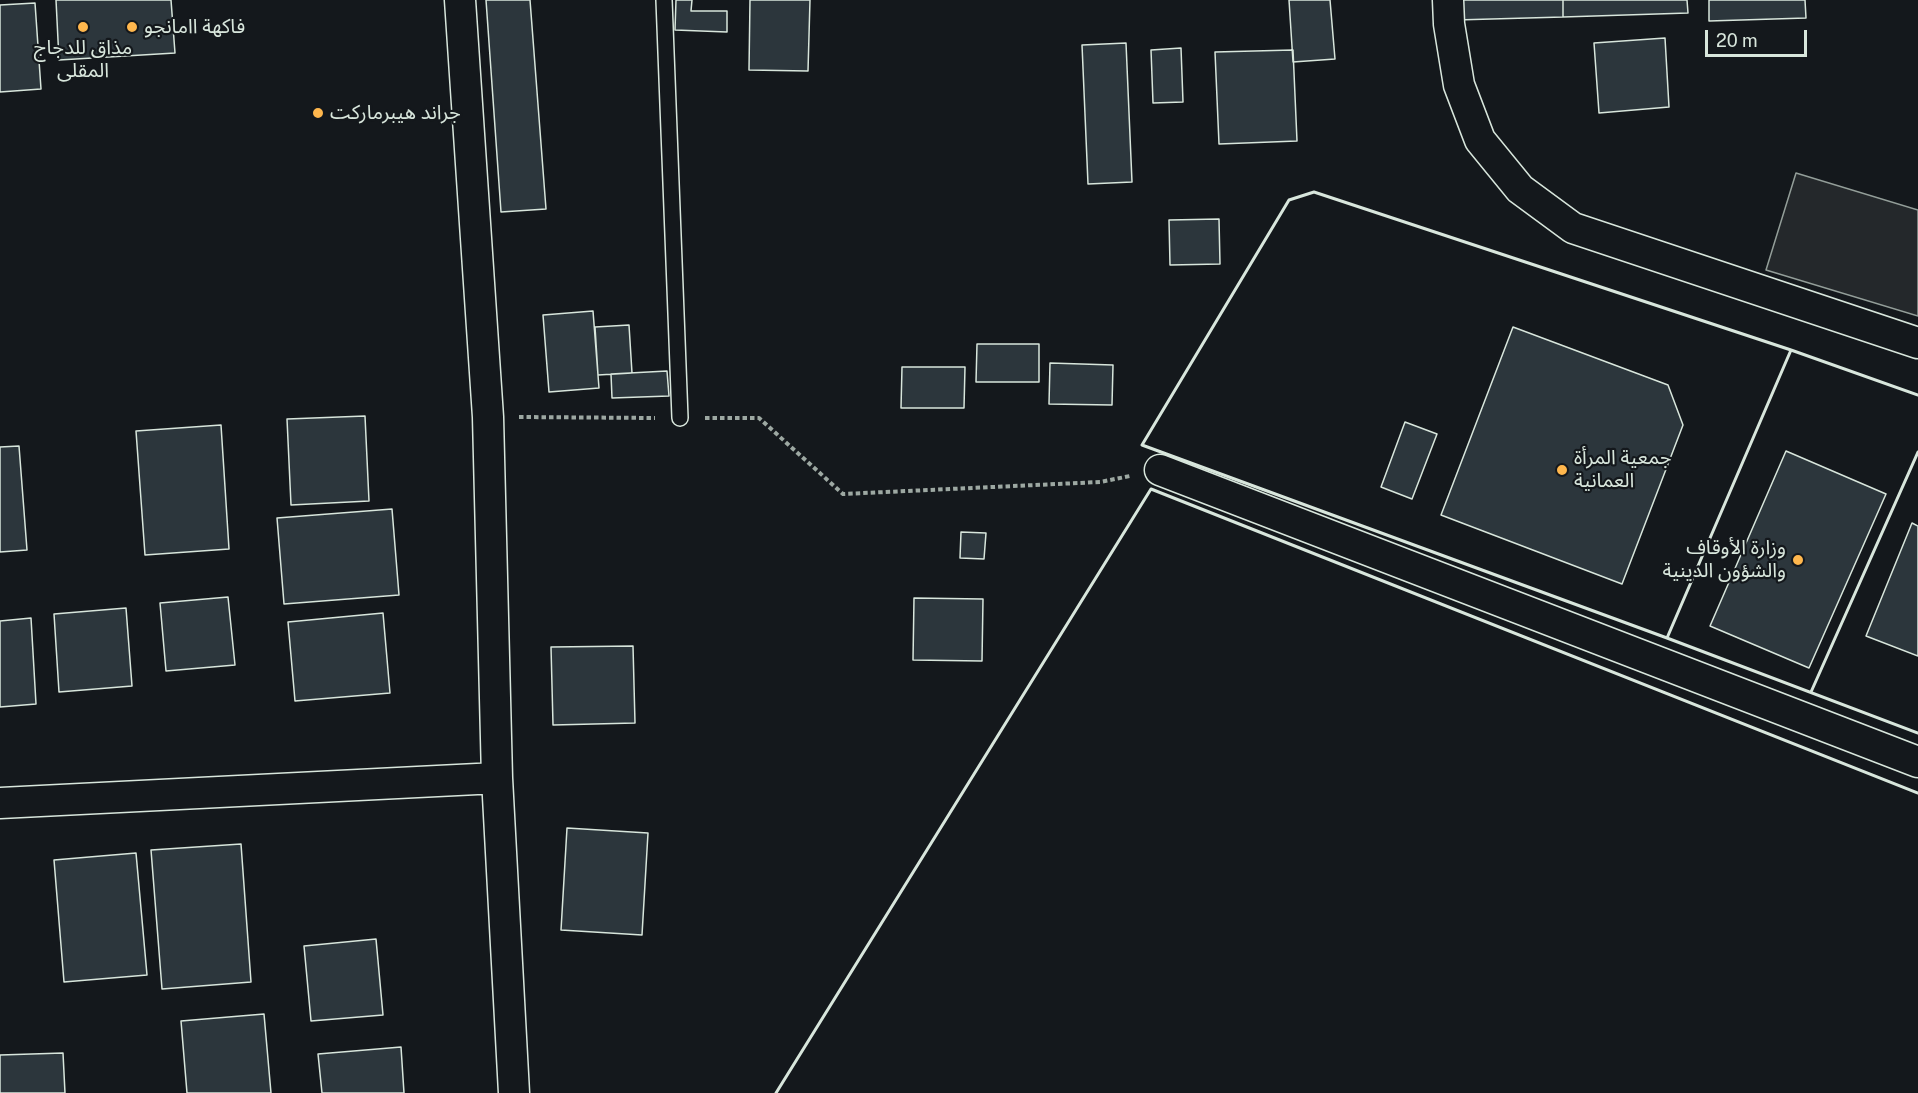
<!DOCTYPE html>
<html>
<head>
<meta charset="utf-8">
<style>
	body { margin:0 }
	#map { position:relative; width:1918px; height:1093px; overflow:hidden; background:#14181c; font-family:"Public Sans",sans-serif }
	canvas { display:block }
	.scale { position:absolute; left:1705px; top:30px; width:102px; height:27px; box-sizing:border-box; border:3px solid #d8e6dc; border-top:0; padding-left:8px; font-size:18px; line-height:21px; white-space:nowrap; color:#d8e6dc; -webkit-text-stroke:4px #14181c; paint-order:stroke }
</style>
</head>
<body>
<div id="map">
<canvas width="1918" height="1093"></canvas>
<div class="scale">20 m</div>
</div>
<script>
const c = document.querySelector('canvas').getContext('2d');
c.lineJoin = 'round';
function paint(path, color) {
  c.fillStyle = color;
  c.fill(path, 'evenodd');
}
function stroke(path, color, width, dash) {
  c.strokeStyle = color;
  c.lineWidth = width;
  c.lineCap = dash ? 'butt' : 'round';
  c.setLineDash(dash || []);
  c.stroke(path);
}
function write(font, color, halo, rows, align = 'center') {
  c.font = font + ' "Public Sans","Noto Sans Arabic",sans-serif';
  c.lineWidth = 4.5;
  c.setLineDash([]);
  c.textBaseline = 'middle';
  c.strokeStyle = halo;
  c.fillStyle = color;
  for (const [text, x, y, turn = 0] of rows) {
    c.save();
    c.translate(x, y);
    c.rotate((+turn || 0) * Math.PI / 180);
    c.textAlign = isNaN(turn) ? turn : align;
    if (halo) c.strokeText(text, 0, 0);
    c.fillText(text, 0, 0);
    c.restore();
  }
}
const parking = new Path2D(`
	M 1796,173 L 1918,210 L 1918,316 L 1766,270 Z`);
paint(parking, '#24282b');
stroke(parking, '#939e99', 1.5);
const building = new Path2D(`
	M 56,0 L 171,0 L 175,53 L 59,60 Z
	M 486,0 L 530,0 L 546,209 L 501,212 Z
	M 676,0 L 692,0 L 691,11 L 727,11 L 727,32 L 675,30 Z
	M 750,0 L 810,0 L 808,71 L 749,70 Z
	M 1289,0 L 1330,0 L 1335,59 L 1293,62 Z
	M 1456,0 L 1563,0 L 1563,17 L 1456,20 Z
	M 1563,0 L 1687,0 L 1688,13 L 1563,17 Z
	M 1709,0 L 1805,0 L 1806,18 L 1709,21 Z
	M 35,3 L 41,89 L 0,92 L 0,5 Z
	M 1665,38 L 1669,107 L 1599,113 L 1594,43 Z
	M 1126,43 L 1132,182 L 1088,184 L 1082,45 Z
	M 1181,48 L 1183,102 L 1153,103 L 1151,50 Z
	M 1293,50 L 1297,141 L 1219,144 L 1215,52 Z
	M 1219,219 L 1220,264 L 1170,265 L 1169,220 Z
	M 593,311 L 599,388 L 549,392 L 543,315 Z
	M 629,325 L 632,373 L 598,375 L 595,327 Z
	M 1513,327 L 1668,385 L 1683,425 L 1622,584 L 1441,515 Z
	M 977,344 L 1039,344 L 1039,382 L 976,382 Z
	M 1050,363 L 1113,365 L 1112,405 L 1049,404 Z
	M 902,367 L 965,367 L 964,408 L 901,408 Z
	M 667,371 L 669,396 L 612,398 L 611,374 Z
	M 365,416 L 369,501 L 291,505 L 287,419 Z
	M 1405,422 L 1437,434 L 1412,499 L 1381,487 Z
	M 221,425 L 229,549 L 145,555 L 136,431 Z
	M 19,446 L 27,550 L 0,552 L 0,447 Z
	M 1786,451 L 1886,494 L 1809,668 L 1710,626 Z
	M 392,509 L 399,595 L 284,604 L 277,518 Z
	M 1912,523 L 1918,526 L 1918,656 L 1866,636 Z
	M 961,532 L 986,533 L 984,559 L 960,558 Z
	M 228,597 L 235,665 L 166,671 L 160,603 Z
	M 914,598 L 983,599 L 982,661 L 913,660 Z
	M 126,608 L 132,686 L 59,692 L 54,614 Z
	M 383,613 L 390,693 L 295,701 L 288,622 Z
	M 31,618 L 36,704 L 0,707 L 0,621 Z
	M 633,646 L 635,723 L 553,725 L 551,647 Z
	M 567,828 L 648,833 L 642,935 L 561,930 Z
	M 241,844 L 251,982 L 162,989 L 151,850 Z
	M 136,853 L 147,975 L 64,982 L 54,860 Z
	M 376,939 L 383,1015 L 311,1021 L 304,946 Z
	M 264,1014 L 271,1093 L 187,1093 L 181,1021 Z
	M 401,1047 L 404,1093 L 322,1093 L 318,1054 Z
	M 63,1053 L 65,1093 L 0,1093 L 0,1055 Z`);
paint(building, '#2c363c');
stroke(building, '#d8e6dc', 1.5);
const lane = new Path2D(`
	M 664,0 L 680,418`);
const street = new Path2D(`
	M 460,0 L 488,417 L 497,778 L 514,1093
	M 1448,0 L 1449,24 L 1459,85 L 1480,140 L 1520,189 L 1573,228 L 1918,343
	M 1160,470 L 1918,762
	M 0,803 L 497,778`);
stroke(lane, '#d8e6dc', 18);
stroke(street, '#d8e6dc', 33);
stroke(new Path2D(`
	M 519,417 L 655,418
	M 705,418 L 759,418 L 843,494 L 1100,482 L 1130,476`), '#9da8a2', 4, [4.5, 3]);
stroke(lane, '#14181c', 15);
stroke(street, '#14181c', 30);
stroke(new Path2D(`
	M 1918,395 L 1791,350 L 1314,192 L 1289,200 L 1142,445 L 1667,638 L 1918,733
	M 1667,638 L 1791,350
	M 1811,692 L 1918,452
	M 776,1093 L 1151,489 L 1918,793`), '#d8e6dc', 3);
for (const [x, y, r, color] of [
	[83,27,6,"#ffb74d"],
	[132,27,6,"#ffb74d"],
	[318,113,6,"#ffb74d"],
	[1562,470,6,"#ffb74d"],
	[1798,560,6,"#ffb74d"]
]) {
  const dot = new Path2D();
  dot.arc(x, y, r, 0, 2 * Math.PI);
  c.fillStyle = color;
  c.fill(dot);
  stroke(dot, '#14181c', 2);
}
write('20px', '#d8e6dc', '#14181c', [
	["فاكه‍ة اامانجو",144,27],
	["مذاق للدجاج",83,48,"center"],
	["المقلى",83,71,"center"],
	["جراند ه‍يبرماركت",330,113],
	["جمعية المرأة",1574,458],
	["العمانية",1574,481],
	["وزارة الأوقاف",1786,548,"right"],
	["والشؤون الدينية",1786,571,"right"]
], 'left');
</script>
</body>
</html>
